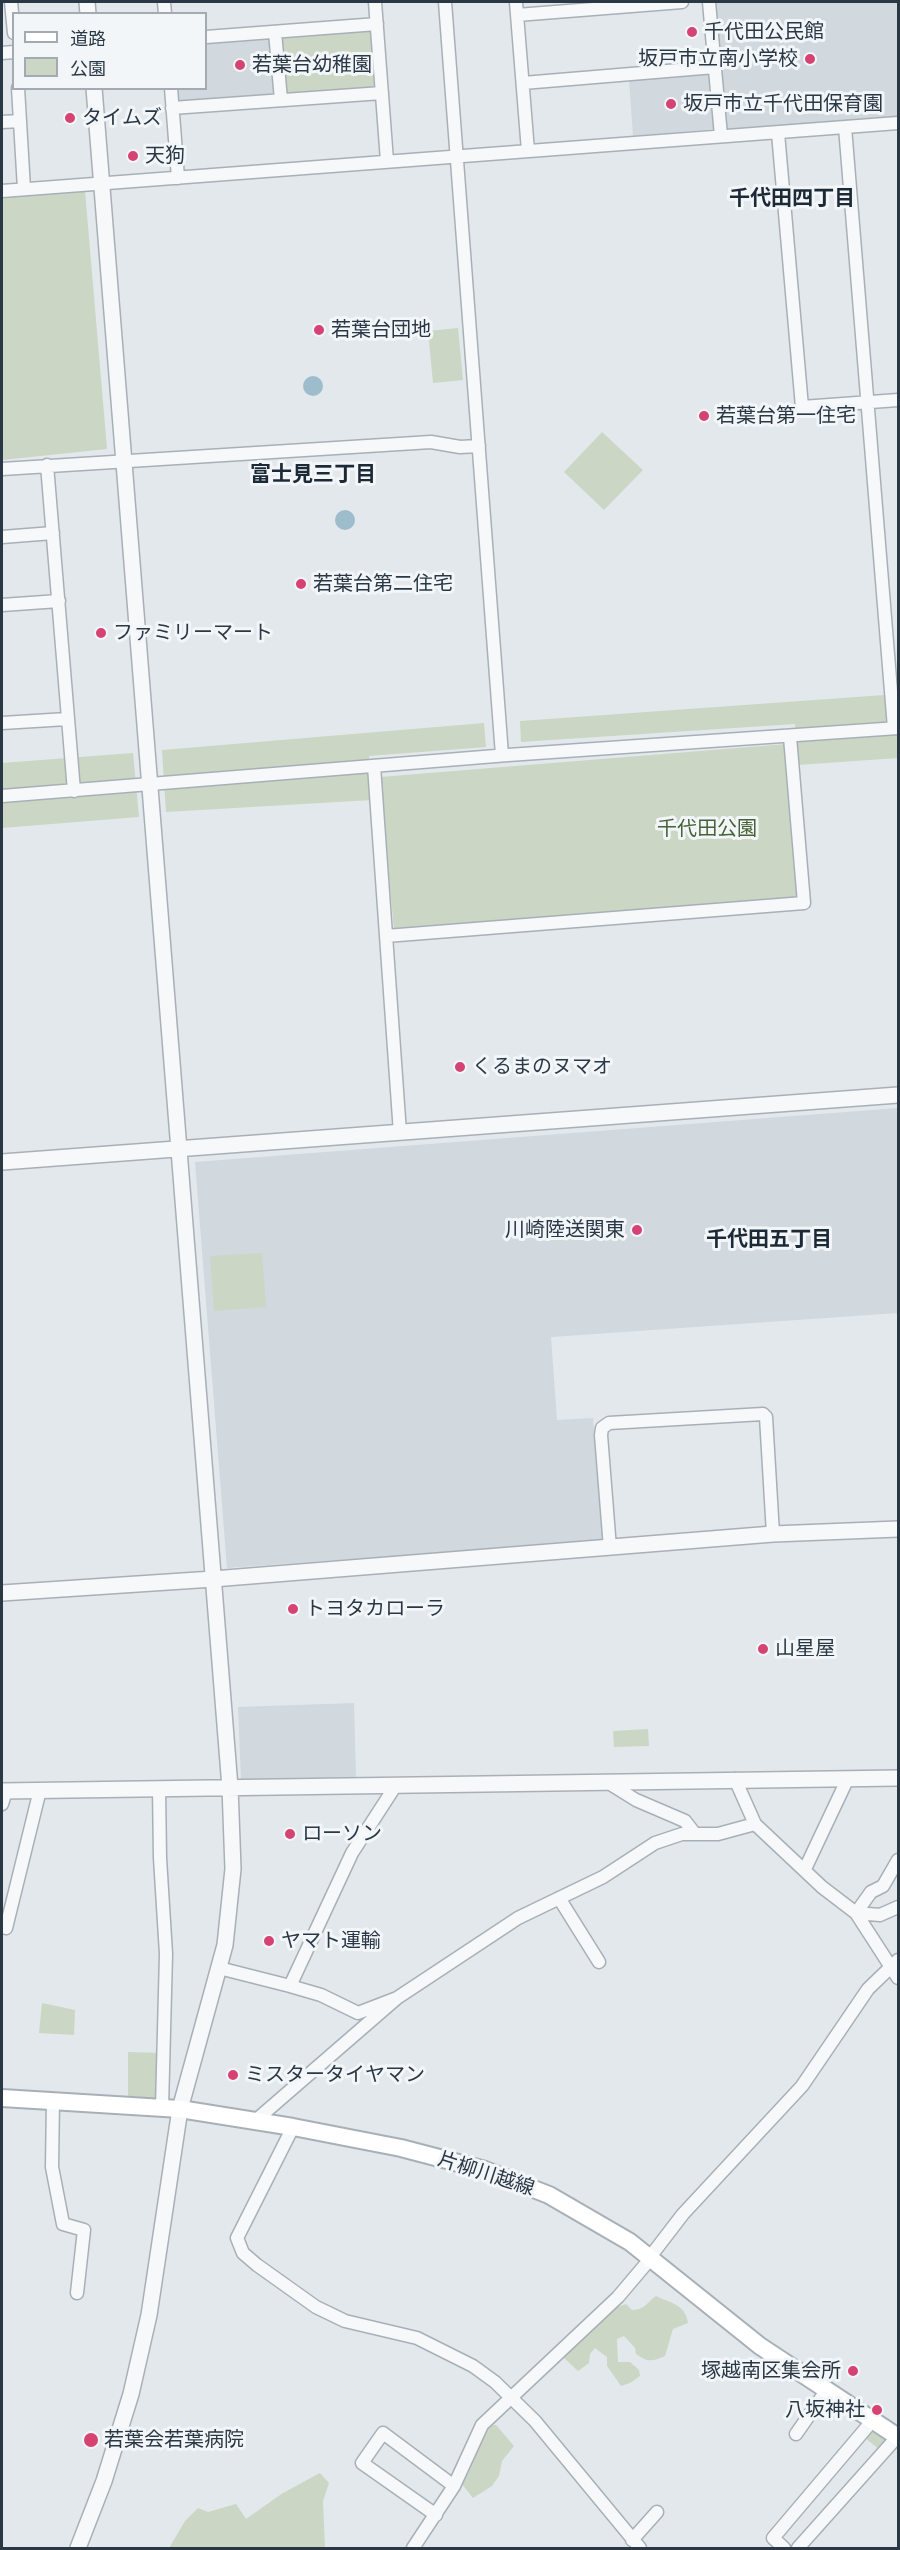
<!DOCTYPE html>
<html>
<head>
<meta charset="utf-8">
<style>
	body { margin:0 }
	#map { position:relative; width:900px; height:2550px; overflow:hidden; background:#e3e8ec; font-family:Raleway,"Noto Sans JP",sans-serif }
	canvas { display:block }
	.frame { position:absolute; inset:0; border:3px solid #2a3845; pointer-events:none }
	.legend { position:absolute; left:12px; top:12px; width:195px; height:78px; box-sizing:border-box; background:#f3f6f9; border:2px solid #a3aab1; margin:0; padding:8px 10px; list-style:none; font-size:18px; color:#2a3845 }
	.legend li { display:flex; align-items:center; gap:12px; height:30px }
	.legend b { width:30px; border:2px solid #a3aab1 }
</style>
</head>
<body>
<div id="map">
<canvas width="900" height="2550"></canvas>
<div class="frame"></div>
<ul class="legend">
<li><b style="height:8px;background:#fff"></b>道路</li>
<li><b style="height:16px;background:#ccd6c4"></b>公園</li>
</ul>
</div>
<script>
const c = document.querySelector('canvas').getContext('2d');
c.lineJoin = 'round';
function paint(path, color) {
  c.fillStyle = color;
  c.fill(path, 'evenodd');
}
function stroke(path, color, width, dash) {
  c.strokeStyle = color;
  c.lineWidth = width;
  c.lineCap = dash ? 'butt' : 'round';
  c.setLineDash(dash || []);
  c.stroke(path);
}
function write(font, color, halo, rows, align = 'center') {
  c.font = font + ' Raleway,"Noto Sans JP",sans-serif';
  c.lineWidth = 6;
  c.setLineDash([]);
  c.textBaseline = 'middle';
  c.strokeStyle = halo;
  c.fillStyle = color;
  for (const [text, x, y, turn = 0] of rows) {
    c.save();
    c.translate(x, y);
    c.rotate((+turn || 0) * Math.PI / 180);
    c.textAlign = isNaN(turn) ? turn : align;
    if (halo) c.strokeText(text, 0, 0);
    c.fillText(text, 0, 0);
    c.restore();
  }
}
paint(new Path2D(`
	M 716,2 L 898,2 L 898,117 L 727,131 Z
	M 271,36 L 276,97 L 178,105 L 177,89 L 206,88 L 206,42 Z
	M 709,73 L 714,129 L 633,136 L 629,79 Z
	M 898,1108 L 898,1313 L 551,1337 L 557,1420 L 593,1418 L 603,1541 L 227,1568 L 195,1162 Z
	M 354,1703 L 356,1778 L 241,1780 L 238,1707 Z`), '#d1d8de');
paint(new Path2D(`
	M 377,24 L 382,93 L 281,100 L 275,32 Z
	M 85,191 L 107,449 L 2,460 L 2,197 Z
	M 458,328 L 463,380 L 433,383 L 428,331 Z
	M 602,432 L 643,470 L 604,510 L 564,472 Z
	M 898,694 L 898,758 L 798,765 L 795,724 L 521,742 L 520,721 Z
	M 484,723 L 486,747 L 369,756 L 372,800 L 166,812 L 162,750 Z
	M 786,744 L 801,900 L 394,930 L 380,777 Z
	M 133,753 L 139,817 L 2,828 L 2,763 Z
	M 262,1253 L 266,1307 L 214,1311 L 210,1256 Z
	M 648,1729 L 649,1746 L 614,1747 L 613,1731 Z
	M 42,2003 L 75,2010 L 74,2035 L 39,2033 Z
	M 128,2052 L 162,2053 L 157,2101 L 128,2098 Z
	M 656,2296 C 669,2303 685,2303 688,2323 L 673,2329 L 665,2356 C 652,2362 647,2362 636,2354 L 635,2348 L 624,2336 L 617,2339 L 618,2362 L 630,2362 L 639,2370 L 640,2376 L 630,2383 L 621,2386 L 607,2366 L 607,2357 L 595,2348 L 590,2354 L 589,2363 L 578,2371 L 563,2357 L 591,2332 L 612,2309 L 626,2304 L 632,2310 C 646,2309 646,2303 656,2296 Z
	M 492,2425 L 496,2425 L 514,2446 L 502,2461 L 499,2476 L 492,2486 L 473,2498 L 462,2484 C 475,2465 477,2442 492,2425 Z
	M 876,2430 L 885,2437 L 887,2443 L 881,2451 L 864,2437 L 869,2431 Z
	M 320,2473 L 329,2483 L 323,2501 L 325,2548 L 169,2548 L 185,2521 L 198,2508 L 208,2512 L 236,2504 L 246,2519 L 283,2493 Z`), '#ccd6c4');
paint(new Path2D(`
	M303 386a10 10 0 1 1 20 0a10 10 0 1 1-20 0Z
	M335 520a10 10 0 1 1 20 0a10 10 0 1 1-20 0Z`), '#9dbdcd');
const minor = new Path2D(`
	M 11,2 L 14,33
	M 164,2 L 165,14
	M 375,2 L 387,161
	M 445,2 L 502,755
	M 516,2 L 528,151
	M 709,2 L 721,136
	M 517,15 L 682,2
	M 275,32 L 281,100
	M 206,37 L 377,24
	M 2,53 L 14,52
	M 523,83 L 715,67
	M 18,88 L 24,189
	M 171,88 L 178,178
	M 172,108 L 382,93
	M 2,122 L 20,121
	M 845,127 L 894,728
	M 778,133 L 802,407 L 898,400
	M 2,191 L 898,123
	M 47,465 L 74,791
	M 2,469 L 431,442 L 460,447 L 479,446
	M 2,537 L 53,533
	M 2,605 L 59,601
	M 2,723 L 67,719
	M 374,766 L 400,1133
	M 2,796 L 508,755 L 898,728
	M 386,936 L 804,903 L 790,737
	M 610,1548 L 601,1435 L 602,1428 L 609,1423 L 763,1414 L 766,1417 L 773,1534
	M 735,1779 L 755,1824 L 822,1887 L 856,1913 L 898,1978
	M 607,1782 L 636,1800 L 685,1821 L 695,1834
	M 159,1788 L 160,1858 L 166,1954 L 162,2107
	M 2,1804 L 6,1791
	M 805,1869 L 848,1778
	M 559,1898 L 599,1962
	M 856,1913 L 871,1892 L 883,1886 L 898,1860
	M 856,1913 L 880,1915 L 898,1907
	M 2,1927 L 6,1928 L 40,1790
	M 219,1968 L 290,1986 L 352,1853 L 396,1785
	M 397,1998 L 518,1918 L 603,1877 L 655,1843 L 682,1834 L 718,1834 L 755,1824
	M 53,2100 L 52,2167 L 63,2224 L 84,2230 L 77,2293
	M 255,2121 L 397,1998 L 358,2013 L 321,1995 L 290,1986
	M 293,2127 L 237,2238 L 243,2253 L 257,2265 L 316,2307 L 345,2321 L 417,2338 L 473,2366 L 495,2382 L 535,2421 L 640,2548
	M 650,2257 L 683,2214 L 802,2086 L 868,1989 L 898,1960
	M 796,2434 L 826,2391
	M 436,2515 L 362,2463 L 383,2433 L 454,2486
	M 632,2540 L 657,2512
	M 413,2548 L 454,2486 L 482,2425 L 618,2297 L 651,2258
	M 784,2548 L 773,2538 L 873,2420
	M 798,2548 L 898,2436`);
const tertiary = new Path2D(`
	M 87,2 L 88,14
	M 2,1162 L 898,1095
	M 2,1593 L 213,1579 L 773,1534 L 898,1529
	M 2,1791 L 898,1778
	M 78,2548 L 104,2481 L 131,2394 L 149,2315 L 180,2109 L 225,1945 L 233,1869 L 230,1787 L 94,88`);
const secondary = new Path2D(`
	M 2,2098 L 180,2109 L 293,2127 L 401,2148 L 485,2170 L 549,2195 L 630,2242 L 760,2346 L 898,2437`);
stroke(minor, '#a8b0b7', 15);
stroke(tertiary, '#a8b0b7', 18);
stroke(secondary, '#a8b0b7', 20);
stroke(minor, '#f6f8fa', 12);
stroke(tertiary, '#f6f8fa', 15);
stroke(secondary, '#fff', 16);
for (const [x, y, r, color] of [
	[692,32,6,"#d54373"],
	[810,59,6,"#d54373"],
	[240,65,6,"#d54373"],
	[671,104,6,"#d54373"],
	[70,118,6,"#d54373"],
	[133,156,6,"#d54373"],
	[319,330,6,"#d54373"],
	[704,416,6,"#d54373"],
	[301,584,6,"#d54373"],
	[101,633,6,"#d54373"],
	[460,1067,6,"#d54373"],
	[637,1230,6,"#d54373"],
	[293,1609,6,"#d54373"],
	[763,1649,6,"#d54373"],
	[290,1834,6,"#d54373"],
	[269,1941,6,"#d54373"],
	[233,2075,6,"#d54373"],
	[853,2371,6,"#d54373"],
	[877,2410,6,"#d54373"],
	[91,2440,8,"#d54373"]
]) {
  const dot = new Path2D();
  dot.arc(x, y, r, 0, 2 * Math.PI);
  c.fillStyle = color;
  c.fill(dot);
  stroke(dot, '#f3f6f9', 2);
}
write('20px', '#2a3845', '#f3f6f9', [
	["千代田公民館",704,32],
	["坂戸市立南小学校",798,59,"right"],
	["若葉台幼稚園",252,65],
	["坂戸市立千代田保育園",683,104],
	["タイムズ",82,118],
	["天狗",145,156],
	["若葉台団地",331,330],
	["若葉台第一住宅",716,416],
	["若葉台第二住宅",313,584],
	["ファミリーマート",113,633],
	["くるまのヌマオ",472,1067],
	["川崎陸送関東",625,1230,"right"],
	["トヨタカローラ",305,1609],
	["山星屋",775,1649],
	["ローソン",302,1834],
	["ヤマト運輸",281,1941],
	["ミスタータイヤマン",245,2075],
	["塚越南区集会所",841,2371,"right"],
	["八坂神社",865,2410,"right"],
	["若葉会若葉病院",104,2440]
], 'left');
write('20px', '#466236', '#f3f6f9', [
	["千代田公園",707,829]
]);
write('20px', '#2a3845', '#f3f6f9', [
	["片柳川越線",486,2174,18]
]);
write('bold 21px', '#1c2936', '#f3f6f9', [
	["千代田四丁目",792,199],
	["富士見三丁目",313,475],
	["千代田五丁目",769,1240]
]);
</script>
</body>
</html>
